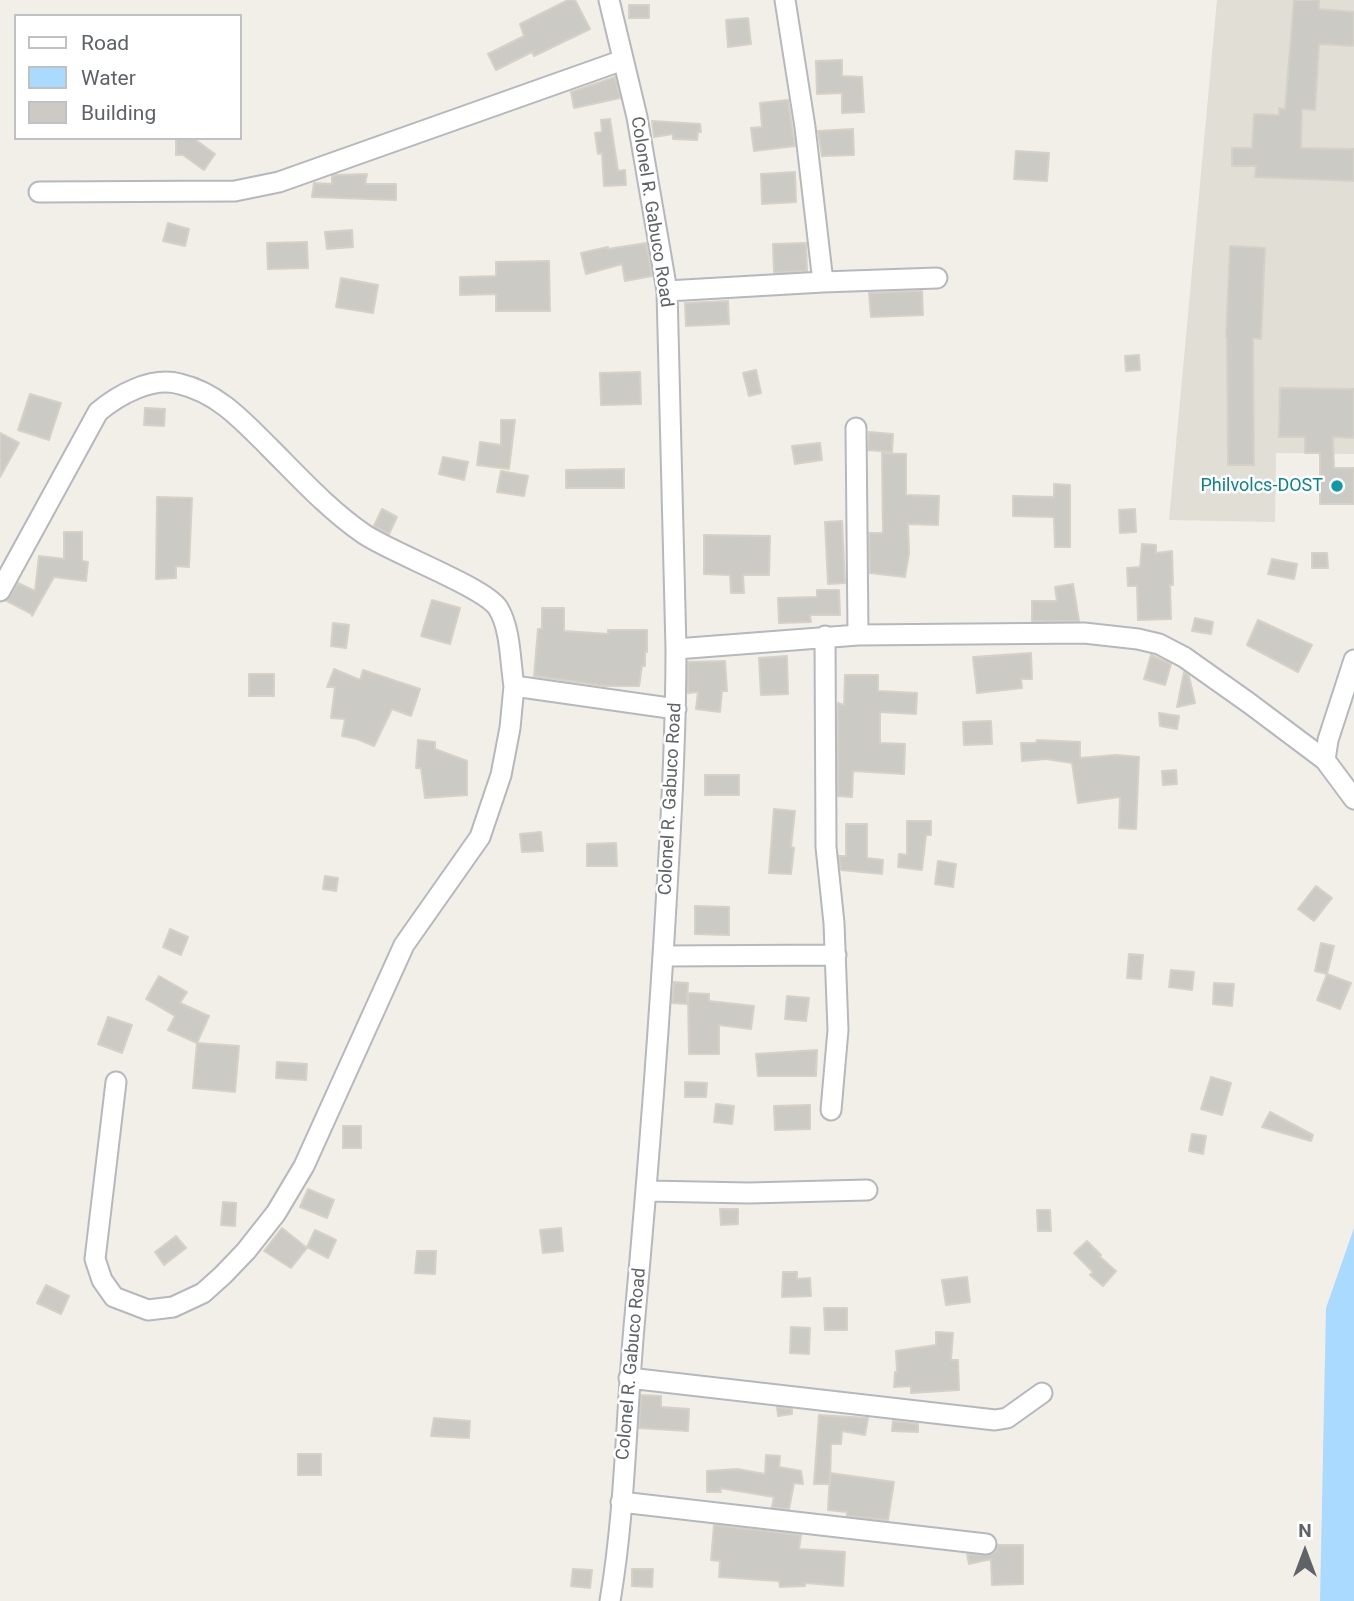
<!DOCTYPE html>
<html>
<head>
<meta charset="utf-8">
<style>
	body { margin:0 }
	#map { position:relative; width:1354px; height:1601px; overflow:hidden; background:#f1efe8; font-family:Roboto,sans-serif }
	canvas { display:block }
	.legend { position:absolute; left:14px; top:14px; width:228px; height:126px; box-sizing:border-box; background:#fff; border:2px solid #bfc1c3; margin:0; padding:9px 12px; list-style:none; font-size:21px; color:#5f6368 }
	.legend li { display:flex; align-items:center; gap:14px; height:35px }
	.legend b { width:35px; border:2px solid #bfc1c3 }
	.north { position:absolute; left:1270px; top:1517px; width:70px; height:70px; -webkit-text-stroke:5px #fff; paint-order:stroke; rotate:0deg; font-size:19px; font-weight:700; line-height:28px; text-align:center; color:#5f6368 }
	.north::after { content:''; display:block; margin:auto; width:24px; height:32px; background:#5f6368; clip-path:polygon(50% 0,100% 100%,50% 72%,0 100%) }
</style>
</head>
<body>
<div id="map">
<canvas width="1354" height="1601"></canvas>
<ul class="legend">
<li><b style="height:9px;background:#fff"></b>Road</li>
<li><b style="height:19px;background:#aadaff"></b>Water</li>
<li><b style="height:19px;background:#cccac5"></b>Building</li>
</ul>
<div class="north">N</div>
</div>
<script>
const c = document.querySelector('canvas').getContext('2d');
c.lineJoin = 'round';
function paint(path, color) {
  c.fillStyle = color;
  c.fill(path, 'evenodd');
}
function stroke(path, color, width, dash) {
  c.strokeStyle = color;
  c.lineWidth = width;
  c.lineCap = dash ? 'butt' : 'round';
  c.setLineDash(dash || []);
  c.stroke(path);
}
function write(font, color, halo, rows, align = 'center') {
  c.font = font + ' Roboto,sans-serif';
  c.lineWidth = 5;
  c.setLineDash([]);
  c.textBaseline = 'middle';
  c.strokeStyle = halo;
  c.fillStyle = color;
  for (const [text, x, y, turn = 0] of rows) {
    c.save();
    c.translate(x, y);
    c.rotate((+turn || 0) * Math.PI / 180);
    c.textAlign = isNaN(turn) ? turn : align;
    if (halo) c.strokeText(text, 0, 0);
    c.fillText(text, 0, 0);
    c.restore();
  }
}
paint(new Path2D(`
	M 1217,0 L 1354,0 L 1354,454 L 1276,453 L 1275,522 L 1169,520 Z`), '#e1ded6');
paint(new Path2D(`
	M 1354,1228 L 1354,1601 L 1320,1601 L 1326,1308 Z`), '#aadaff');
const building = new Path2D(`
	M 568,0 L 575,0 L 590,29 L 534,56 L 532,52 L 496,70 L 488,54 L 524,36 L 520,24 Z
	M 1294,0 L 1319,0 L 1319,9 L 1354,12 L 1354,46 L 1319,44 L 1315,110 L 1302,109 L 1301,148 L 1354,149 L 1354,181 L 1255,177 L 1256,166 L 1232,166 L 1232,148 L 1252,148 L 1254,114 L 1279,115 L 1279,108 L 1285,109 Z
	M 629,5 L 649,5 L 649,18 L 629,18 Z
	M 748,18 L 751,44 L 728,47 L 726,20 Z
	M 842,60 L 842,76 L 862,77 L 864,112 L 842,113 L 842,93 L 817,94 L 816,61 Z
	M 615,77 L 620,98 L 574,108 L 571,92 Z
	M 788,100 L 795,146 L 754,151 L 751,128 L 762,127 L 760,103 Z
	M 610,119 L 618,171 L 625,170 L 626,185 L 604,186 L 602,153 L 598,154 L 595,133 L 602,132 L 601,120 Z
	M 652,121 L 700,124 L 701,132 L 698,132 L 697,140 L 673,139 L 673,134 L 654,137 Z
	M 853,129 L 854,155 L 822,156 L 818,131 Z
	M 176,138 L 193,138 L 215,154 L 204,170 L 183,155 L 176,155 Z
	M 1016,151 L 1049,153 L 1047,181 L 1014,179 Z
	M 795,172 L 796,202 L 762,204 L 761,174 Z
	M 367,174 L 365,184 L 396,184 L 396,200 L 312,197 L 314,183 L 332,184 L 332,176 L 336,175 Z
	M 168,223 L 189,229 L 185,246 L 163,241 Z
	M 352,230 L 353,247 L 327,249 L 325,232 Z
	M 307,242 L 308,268 L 268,269 L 267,243 Z
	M 646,243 L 652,276 L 625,281 L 622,264 L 586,274 L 581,253 L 608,247 L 608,249 Z
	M 773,244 L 806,243 L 807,271 L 774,273 Z
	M 1230,246 L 1265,248 L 1261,339 L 1253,338 L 1254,465 L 1228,465 L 1227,337 L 1226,337 Z
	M 549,261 L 550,311 L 496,311 L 496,294 L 460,295 L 460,277 L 496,276 L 496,262 Z
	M 341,278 L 378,285 L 373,313 L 336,307 Z
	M 922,291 L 923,315 L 871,317 L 869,293 Z
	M 728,301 L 729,324 L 686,326 L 685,303 Z
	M 1139,355 L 1140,370 L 1126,371 L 1125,356 Z
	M 756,370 L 761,393 L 749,396 L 743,373 Z
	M 640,372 L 641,404 L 601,405 L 600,373 Z
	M 1280,388 L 1354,389 L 1354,438 L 1333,437 L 1334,468 L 1354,468 L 1354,504 L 1320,504 L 1320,453 L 1305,453 L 1305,437 L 1279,437 Z
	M 30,394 L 61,403 L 49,440 L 18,430 Z
	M 145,408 L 165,409 L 164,426 L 144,425 Z
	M 501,420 L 515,420 L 509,469 L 477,465 L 480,442 L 501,445 Z
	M 869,432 L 893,434 L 892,452 L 868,450 Z
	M 0,433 L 19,443 L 0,477 Z
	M 820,443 L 822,460 L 795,464 L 792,446 Z
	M 882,453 L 906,454 L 906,495 L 939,496 L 938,525 L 908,524 L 909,553 L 905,577 L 870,573 L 869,533 L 883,533 Z
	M 443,457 L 468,462 L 464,480 L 439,474 Z
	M 624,469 L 624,488 L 566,488 L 566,470 Z
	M 501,471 L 528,476 L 524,496 L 497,492 Z
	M 1054,484 L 1070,485 L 1070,547 L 1055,547 L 1054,517 L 1013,516 L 1013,496 L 1054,497 Z
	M 157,497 L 192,498 L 189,567 L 176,566 L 176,578 L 156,579 Z
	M 382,509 L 397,517 L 389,534 L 374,526 Z
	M 1135,509 L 1136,532 L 1120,533 L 1119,510 Z
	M 842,521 L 845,583 L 828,584 L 825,522 Z
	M 64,532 L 82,532 L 82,561 L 88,562 L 86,581 L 54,577 L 32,616 L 32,614 L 7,601 L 18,583 L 35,591 L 39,556 L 64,559 Z
	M 704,535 L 770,536 L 769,575 L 743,575 L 744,593 L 731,593 L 730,575 L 704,574 Z
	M 1142,544 L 1156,545 L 1156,553 L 1172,551 L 1173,585 L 1170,585 L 1171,619 L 1138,620 L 1137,586 L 1128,586 L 1127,568 L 1140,567 Z
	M 1312,553 L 1327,553 L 1328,568 L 1312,568 Z
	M 1272,559 L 1297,564 L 1294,579 L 1268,574 Z
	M 1073,584 L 1079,621 L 1032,621 L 1032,601 L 1057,601 L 1055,587 Z
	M 817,590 L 839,590 L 840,615 L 810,615 L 811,622 L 779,623 L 778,598 L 817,597 Z
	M 432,600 L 460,608 L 450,644 L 421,636 Z
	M 542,608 L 564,608 L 564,631 L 608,634 L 608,630 L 647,630 L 647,652 L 645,652 L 645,666 L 642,666 L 639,686 L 605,686 L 534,676 L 538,629 L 542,629 Z
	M 1195,618 L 1213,622 L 1211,634 L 1192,631 Z
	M 1258,620 L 1312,645 L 1298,672 L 1247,645 Z
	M 333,623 L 349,625 L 346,648 L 331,646 Z
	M 1031,653 L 1032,679 L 1021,679 L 1022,688 L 977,693 L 973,657 Z
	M 1151,655 L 1171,664 L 1165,685 L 1144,679 Z
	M 787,656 L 788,694 L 761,695 L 759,658 Z
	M 725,661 L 727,691 L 722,691 L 720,712 L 696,709 L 698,692 L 688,693 L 688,662 Z
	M 334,669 L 360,680 L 363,670 L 420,689 L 411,716 L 392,709 L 374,746 L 357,739 L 342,736 L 345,719 L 331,718 L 335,687 L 327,687 Z
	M 1184,672 L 1189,676 L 1195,703 L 1177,707 Z
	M 249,674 L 274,674 L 274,696 L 249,696 Z
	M 845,675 L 878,675 L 878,691 L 917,693 L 916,714 L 880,712 L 880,743 L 905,744 L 904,774 L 853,771 L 852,797 L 838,796 L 838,703 L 844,705 Z
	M 1159,713 L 1179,716 L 1177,729 L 1160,726 Z
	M 991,721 L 992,744 L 964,745 L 963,722 Z
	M 418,740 L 435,742 L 435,749 L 467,761 L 467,795 L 425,798 L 421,768 L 416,768 Z
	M 1037,740 L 1080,742 L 1080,758 L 1116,755 L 1139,757 L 1136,829 L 1119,828 L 1120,797 L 1078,803 L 1072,763 L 1046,759 L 1022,761 L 1021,743 L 1036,743 Z
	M 1176,770 L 1177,784 L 1163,785 L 1162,771 Z
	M 705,775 L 739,775 L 739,795 L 705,795 Z
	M 774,809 L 795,811 L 791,847 L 794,848 L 791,874 L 769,873 Z
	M 907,821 L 931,821 L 931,835 L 926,835 L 922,870 L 898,867 L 899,854 L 907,855 Z
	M 846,824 L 867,824 L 867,858 L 883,860 L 882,874 L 841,870 L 839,856 L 846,856 Z
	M 541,832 L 543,851 L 522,852 L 520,834 Z
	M 616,843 L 617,866 L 587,866 L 587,844 Z
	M 938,861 L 956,864 L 953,887 L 935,884 Z
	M 325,876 L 338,878 L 336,891 L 323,889 Z
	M 1316,886 L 1332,898 L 1314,921 L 1298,909 Z
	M 695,906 L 729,907 L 729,935 L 695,934 Z
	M 170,929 L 188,937 L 181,955 L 163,947 Z
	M 1321,943 L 1334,946 L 1327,974 L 1315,971 Z
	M 1129,954 L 1143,955 L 1141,979 L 1127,978 Z
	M 1171,970 L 1194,972 L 1192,990 L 1169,987 Z
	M 1327,974 L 1351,983 L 1340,1009 L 1317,1000 Z
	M 159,976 L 187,992 L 180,1003 L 209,1016 L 197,1043 L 168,1030 L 175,1016 L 146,999 Z
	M 674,982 L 688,983 L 687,1004 L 672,1003 Z
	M 1214,983 L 1234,984 L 1232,1006 L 1213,1004 Z
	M 688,993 L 709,994 L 709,1001 L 754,1006 L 751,1029 L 719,1025 L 719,1054 L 689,1054 Z
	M 787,996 L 809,998 L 806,1021 L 785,1019 Z
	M 108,1017 L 132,1025 L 122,1053 L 98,1044 Z
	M 197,1043 L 239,1046 L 235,1092 L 193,1088 Z
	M 817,1050 L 816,1076 L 758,1076 L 756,1054 Z
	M 277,1062 L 307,1064 L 306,1080 L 276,1078 Z
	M 1211,1077 L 1231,1083 L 1222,1115 L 1201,1109 Z
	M 685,1082 L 707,1083 L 706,1097 L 685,1097 Z
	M 716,1104 L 734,1106 L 732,1124 L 714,1122 Z
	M 810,1105 L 810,1129 L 775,1130 L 774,1106 Z
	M 1270,1112 L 1313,1135 L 1311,1141 L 1262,1127 Z
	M 343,1126 L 361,1126 L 361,1148 L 343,1148 Z
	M 1192,1134 L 1206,1136 L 1203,1154 L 1189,1151 Z
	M 308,1189 L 334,1200 L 327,1218 L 300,1207 Z
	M 223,1202 L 236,1203 L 235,1226 L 221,1225 Z
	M 720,1209 L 738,1209 L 738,1224 L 721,1225 Z
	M 1037,1210 L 1050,1210 L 1051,1231 L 1038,1231 Z
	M 282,1228 L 307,1248 L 291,1268 L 264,1251 Z
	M 561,1228 L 563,1251 L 543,1253 L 540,1230 Z
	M 315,1230 L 336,1240 L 328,1258 L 307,1247 Z
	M 176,1236 L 186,1248 L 164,1265 L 155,1252 Z
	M 1087,1241 L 1101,1255 L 1099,1256 L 1116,1271 L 1103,1286 L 1090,1275 L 1093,1272 L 1074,1253 Z
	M 417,1251 L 436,1251 L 435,1274 L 415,1273 Z
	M 783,1272 L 797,1272 L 797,1279 L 810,1278 L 811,1296 L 782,1297 Z
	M 967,1277 L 970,1302 L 946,1305 L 942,1280 Z
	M 46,1285 L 69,1296 L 61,1314 L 37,1303 Z
	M 824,1308 L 847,1308 L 847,1330 L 825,1330 Z
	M 791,1327 L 810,1328 L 809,1354 L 790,1353 Z
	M 936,1332 L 953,1333 L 951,1360 L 958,1360 L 959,1390 L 911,1393 L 911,1386 L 894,1387 L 895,1372 L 897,1372 L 896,1351 L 936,1345 Z
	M 641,1395 L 661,1396 L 661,1407 L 689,1409 L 688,1431 L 639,1428 Z
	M 777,1407 L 792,1409 L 792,1414 L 778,1416 Z
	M 819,1415 L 868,1418 L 865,1435 L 842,1431 L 841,1444 L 831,1444 L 830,1484 L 814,1484 Z
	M 434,1418 L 470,1421 L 469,1438 L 431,1436 Z
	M 893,1421 L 918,1424 L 918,1432 L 892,1431 Z
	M 298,1454 L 321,1454 L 321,1475 L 298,1475 Z
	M 766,1455 L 780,1456 L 779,1467 L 801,1471 L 803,1484 L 794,1483 L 789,1509 L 772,1507 L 774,1497 L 720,1488 L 721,1492 L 707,1492 L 707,1471 L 737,1469 L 765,1474 Z
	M 830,1473 L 894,1482 L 888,1520 L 847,1516 L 847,1512 L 828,1510 Z
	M 714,1525 L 801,1535 L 799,1549 L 845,1552 L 843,1586 L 805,1583 L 805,1586 L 780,1587 L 779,1581 L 719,1577 L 720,1561 L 711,1560 Z
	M 998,1545 L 1023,1545 L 1023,1584 L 992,1585 L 991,1559 L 969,1564 L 967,1554 L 990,1555 L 995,1552 Z
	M 573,1569 L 592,1570 L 590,1588 L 571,1586 Z
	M 632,1569 L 653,1569 L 652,1587 L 632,1586 Z`);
paint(building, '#cccac5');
stroke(building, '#d6d1c6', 2);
const minor = new Path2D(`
	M 609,0 L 637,117 L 667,291 L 676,649 C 676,729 672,808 667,888 C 659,1031 648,1173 635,1316 C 626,1410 626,1507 610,1601
	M 785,0 L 805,127 L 823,282
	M 39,192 L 235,191 L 279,182 L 623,60
	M 667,291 L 823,282 L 937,278
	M 856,428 L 858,635
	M 0,591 L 98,412 C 118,395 152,376 180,384 C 218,393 243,421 270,448 C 299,477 329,510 364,534 C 392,553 484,587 498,608 C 511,629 510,662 514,686 L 676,709
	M 825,636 L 826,847 L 834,923 L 838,1030 L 831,1110
	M 676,649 L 858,635 L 1084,633 L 1138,639 L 1159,644 L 1184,657 L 1249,703 L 1325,760 L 1354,799
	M 1325,760 L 1328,740 L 1354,660
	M 664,956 L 836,955
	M 116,1082 L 95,1259 L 102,1280 L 114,1297 L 148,1310 L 173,1307 L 203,1293 L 223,1275 L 246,1251 L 276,1213 L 304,1166 L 404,945 L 480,837 L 501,775 L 510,728 L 514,686
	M 647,1191 L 749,1193 L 867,1190
	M 629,1378 L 995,1420 L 1007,1418 L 1042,1393
	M 621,1502 L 986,1544`);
stroke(minor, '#b5b8bc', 23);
stroke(minor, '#fff', 19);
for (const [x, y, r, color] of [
	[1337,486,7,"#0f9aa8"]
]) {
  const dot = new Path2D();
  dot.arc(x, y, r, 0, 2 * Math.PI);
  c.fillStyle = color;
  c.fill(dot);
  stroke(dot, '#fff', 2.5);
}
write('18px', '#5f6368', '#fff', [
	["Colonel R. Gabuco Road",651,212,81],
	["Colonel R. Gabuco Road",671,799,-87],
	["Colonel R. Gabuco Road",632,1364,-85]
]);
write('18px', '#0d838f', '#fff', [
	["Philvolcs-DOST",1323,486]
], 'right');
</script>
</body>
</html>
